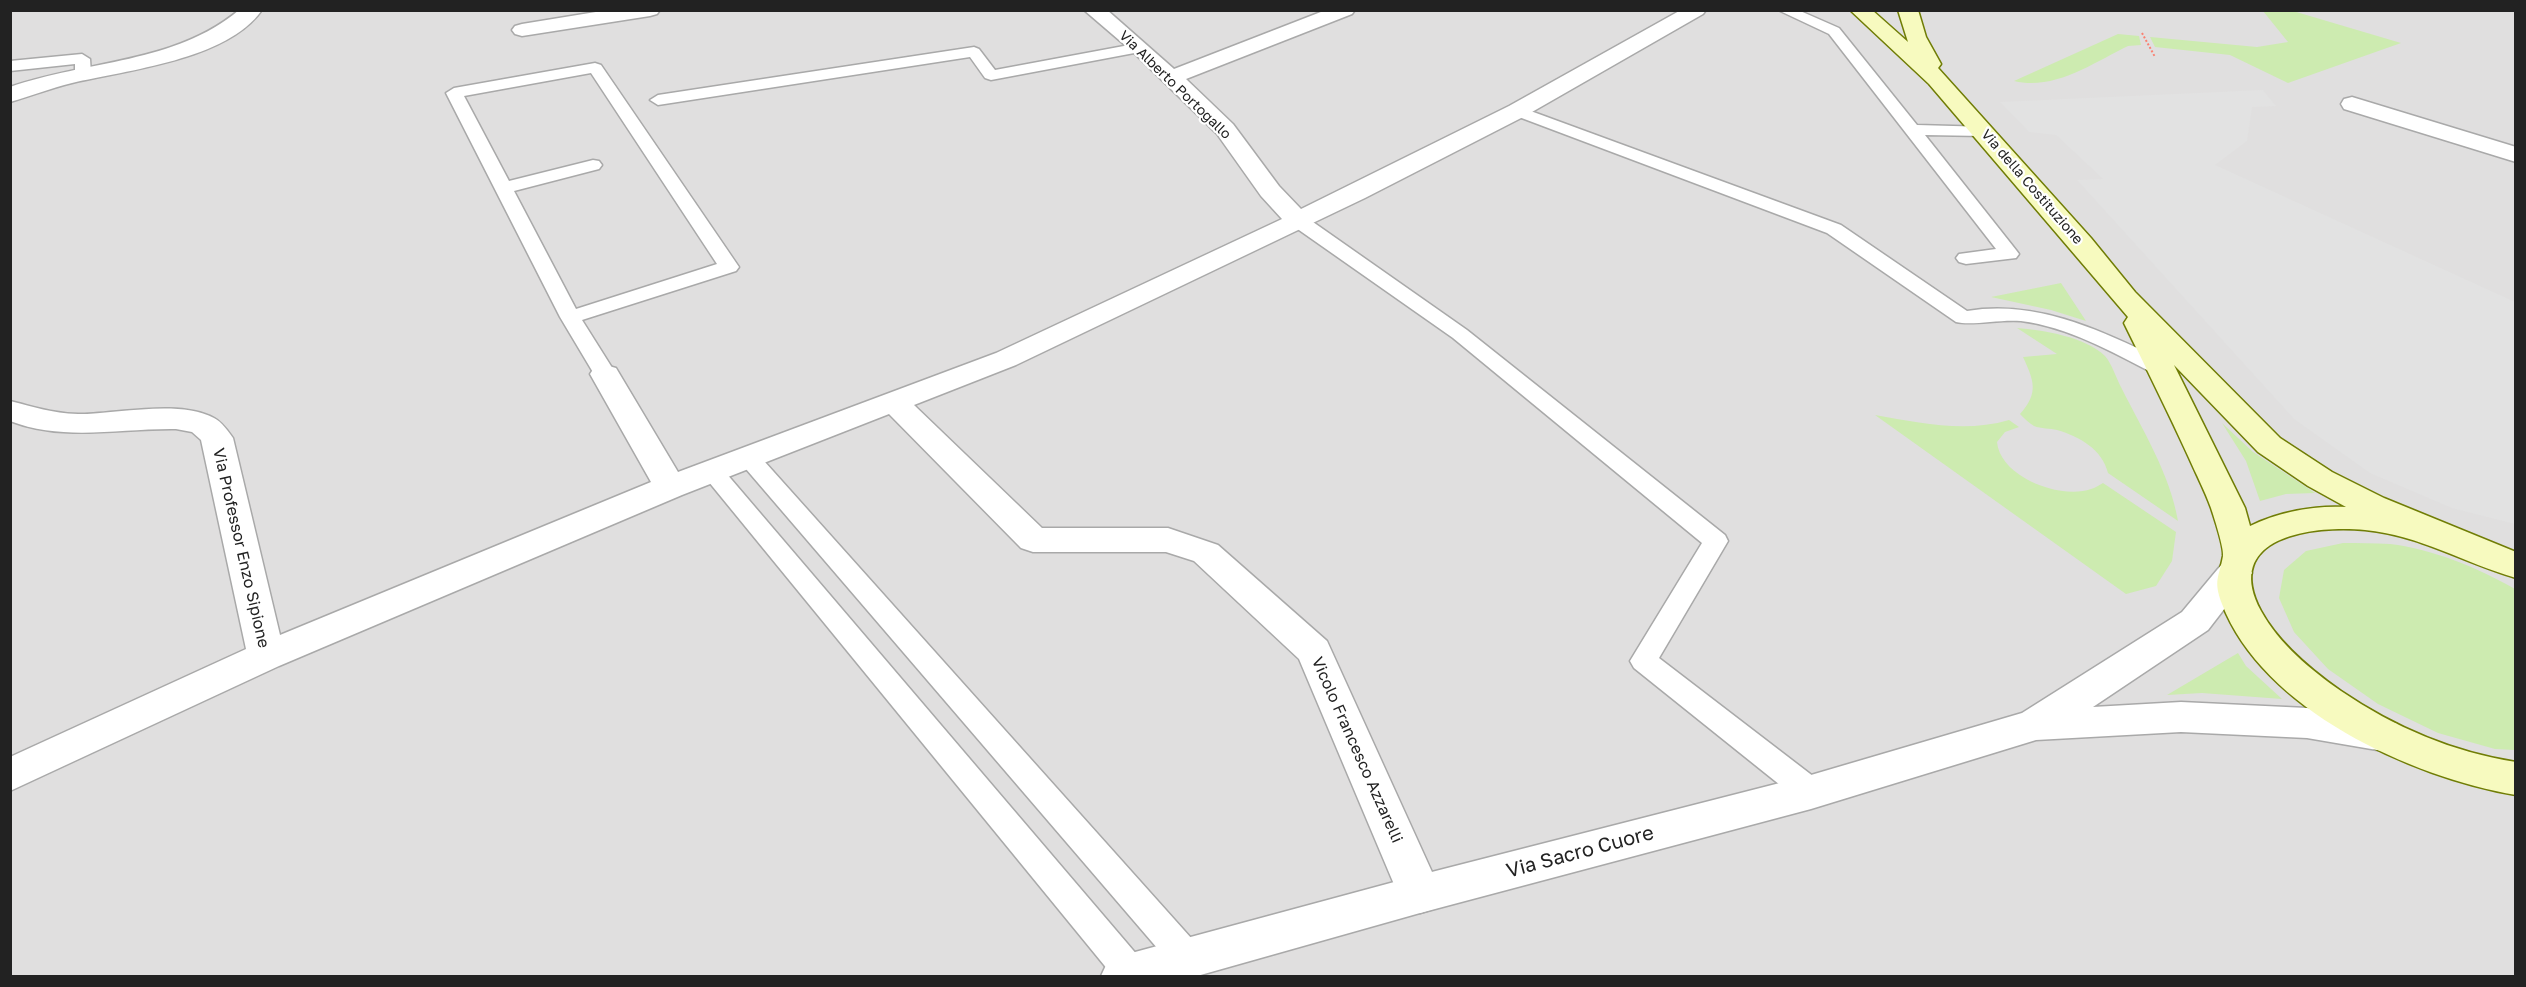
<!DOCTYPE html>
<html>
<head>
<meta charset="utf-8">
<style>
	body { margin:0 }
	#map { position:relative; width:2526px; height:987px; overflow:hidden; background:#f2efe9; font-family:"Golos Text",sans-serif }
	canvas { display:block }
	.frame { position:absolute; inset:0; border:12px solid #222; pointer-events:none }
</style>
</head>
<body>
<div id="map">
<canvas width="2526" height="987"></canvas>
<div class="frame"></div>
</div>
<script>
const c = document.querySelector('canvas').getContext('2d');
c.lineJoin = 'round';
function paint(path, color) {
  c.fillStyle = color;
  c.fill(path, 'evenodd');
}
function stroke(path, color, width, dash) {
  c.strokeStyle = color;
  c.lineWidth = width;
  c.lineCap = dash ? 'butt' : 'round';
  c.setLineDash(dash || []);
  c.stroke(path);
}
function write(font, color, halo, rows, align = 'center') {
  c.font = font + ' "Golos Text",sans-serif';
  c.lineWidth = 4.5;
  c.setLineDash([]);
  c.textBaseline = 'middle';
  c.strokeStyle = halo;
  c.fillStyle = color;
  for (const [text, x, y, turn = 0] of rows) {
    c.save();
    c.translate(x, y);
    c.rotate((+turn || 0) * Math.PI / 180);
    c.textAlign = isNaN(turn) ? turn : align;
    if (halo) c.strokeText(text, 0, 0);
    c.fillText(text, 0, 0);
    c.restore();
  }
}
paint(new Path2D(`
	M 11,11 L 2515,11 L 2515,976 L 11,976 Z`), '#e0dfdf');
paint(new Path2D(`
	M 2293,11 L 2401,43 L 2288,83 L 2230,55 L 2155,47 L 2150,37 L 2257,47 L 2288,42 L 2263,11 Z
	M 2118,34 L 2139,36 L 2141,45 L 2128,46 C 2093,63 2054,91 2014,81 Z
	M 2061,283 L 2086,321 L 2051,310 L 1991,297 Z
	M 2017,328 C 2043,330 2086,337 2105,356 C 2112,364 2117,380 2122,389 C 2143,431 2170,474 2178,521 L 2108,473 C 2102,449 2080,437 2057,430 C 2050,428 2041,429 2034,426 C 2029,423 2024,418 2020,414 C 2039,393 2034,381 2023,357 L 2057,354 Z
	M 1875,415 C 1920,423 1965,433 2009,420 L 2019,427 L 2005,432 L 1997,442 C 2000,477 2061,500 2091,489 C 2095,488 2099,485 2103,483 L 2176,532 L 2172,561 L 2156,586 L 2126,594 Z
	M 2222,423 L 2253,452 L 2315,493 L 2286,494 L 2260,501 L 2246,461 Z
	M 2343,543 C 2359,543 2374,543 2390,544 C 2433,549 2478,568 2515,589 L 2515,750 L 2495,749 L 2438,733 L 2378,704 L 2328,669 L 2294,632 L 2279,598 L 2284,570 L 2306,551 Z
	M 2238,653 L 2246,666 L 2282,699 L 2202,693 L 2167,695 Z`), '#cdebb0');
paint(new Path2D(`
	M 2263,90 L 2276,106 L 2252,107 L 2247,141 L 2215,165 L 2515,302 L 2515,524 L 2452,508 L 2370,473 L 2294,419 L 2077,180 L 2103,179 L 2056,135 L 2029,132 L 2000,102 Z`), '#e2e2e2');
const service = new Path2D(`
	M 1778,10 L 1798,10 L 1839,28 L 1917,125 L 1989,127 L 1991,131 L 1989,135 L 1983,136 L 1925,135 L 2016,250 L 2019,254 L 2016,258 L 1966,264 L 1959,262 L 1956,258 L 1959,254 L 1996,249 L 1829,34 Z
	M 1140,43 L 1145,45 L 1148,48 L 1145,51 L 991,80 L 985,78 L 970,57 L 658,105 L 650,100 L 658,95 L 974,47 L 979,49 L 995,70 Z
	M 82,54 L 90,59 L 91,74 L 83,79 L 75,74 L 75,64 L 10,71 L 10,61 Z
	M 595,63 L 601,65 L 739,267 L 736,271 L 582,320 L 616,374 L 613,379 L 605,380 L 597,379 L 560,317 L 446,93 L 454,88 ZM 591,73 L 717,264 L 576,309 L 514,191 L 599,169 L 602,165 L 599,161 L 593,160 L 509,181 L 464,96 Z
	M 1517,106 L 1841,225 L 1967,311 C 2039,299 2103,332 2167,362 L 2170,367 L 2167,372 L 2159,373 L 2151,372 C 2110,351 2068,327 2021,321 C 2000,319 1972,326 1956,322 L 1827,233 L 1511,114 L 1509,111 Z
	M 1296,213 L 1303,215 L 1467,330 L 1725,535 L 1728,541 L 1659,658 L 1822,783 L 1826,792 L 1822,801 L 1811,804 L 1800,801 L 1634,668 L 1630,661 L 1702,543 L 1453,338 L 1289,223 L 1287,219 L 1289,215 Z
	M 748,450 L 756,452 L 1200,948 L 1205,959 L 1200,970 L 1188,974 L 1176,970 L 740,462 L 736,457 L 740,452 Z
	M 712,463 L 720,466 L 1144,963 L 1148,976 L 1113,976 L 704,476 L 700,471 L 704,466 Z`);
const minor = new Path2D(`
	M 239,10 L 262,10 C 227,60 127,70 72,83 C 51,88 31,96 10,102 L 10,87 C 87,60 175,64 239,10 Z
	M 608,10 L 660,10 L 657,14 L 650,16 L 522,36 L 515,34 L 512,30 L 515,26 L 522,24 Z
	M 1084,10 L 1107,10 L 1174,69 L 1326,10 L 1355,10 L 1352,14 L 1186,79 L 1233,124 L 1279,186 L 1301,209 L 1509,106 L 1681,10 L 1706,10 L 1703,14 L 1525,116 L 1365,198 L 1016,365 L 914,405 L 1042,528 L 1168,528 L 1218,545 L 1327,641 L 1442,894 L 1436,908 L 1420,913 L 1404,908 L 1299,659 L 1194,561 L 1166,552 L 1033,552 L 1021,548 L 889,414 L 682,495 L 279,666 L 10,791 L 10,757 L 246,649 L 201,440 L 192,432 L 176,429 C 121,428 64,442 10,421 L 10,401 C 35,407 51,413 78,414 C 117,414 179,399 214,418 C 222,422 228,431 233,438 L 280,635 L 651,482 L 590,374 L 594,368 L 605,365 L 616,368 L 678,472 L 996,353 L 1282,219 L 1261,196 L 1217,134 L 1133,52 Z
	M 2352,97 L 2516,147 L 2516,162 L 2344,109 L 2341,104 L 2344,99 Z`);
const tertiary = new Path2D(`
	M 2234,561 L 2246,564 L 2252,573 L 2208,630 L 2093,707 L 2181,702 L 2307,708 L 2383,719 L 2397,724 L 2403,735 L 2397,746 L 2383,751 L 2307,738 L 2181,732 L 2036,740 L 1811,809 L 1420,913 L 1197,976 L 1101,976 L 1108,961 L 1124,955 L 1420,875 L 1811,775 L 2022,713 L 2182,612 L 2222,564 Z`);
const secondary = new Path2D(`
	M 1850,10 L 1872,10 L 1908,42 L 1898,10 L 1918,10 L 1926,37 L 1941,64 L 1938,68 L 2091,238 L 2135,292 L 2280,438 L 2332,472 L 2384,498 L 2516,552 L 2516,578 C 2464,563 2419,535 2365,530 C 2314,525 2221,536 2261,611 C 2279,644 2311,670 2341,691 C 2394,727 2452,752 2516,762 L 2516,795 C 2411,777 2263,710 2222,604 C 2213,580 2219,578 2223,556 C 2224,548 2214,517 2211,508 C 2205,491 2196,474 2189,458 C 2168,412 2146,368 2124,323 L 2128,317 L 1929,84 ZM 2174,365 L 2258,452 L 2308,486 L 2346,507 C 2315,505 2278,512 2250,526 L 2245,508 Z`);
stroke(service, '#a9a9a9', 3);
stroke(minor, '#a9a9a9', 3);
stroke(tertiary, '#a9a9a9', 3);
stroke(secondary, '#707d05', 3);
stroke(new Path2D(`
	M 2142,33 L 2155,57`), '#fa8072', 2, [2, 2]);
paint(service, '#fff');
paint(minor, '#fff');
paint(tertiary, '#fff');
paint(secondary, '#f7fabf');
write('14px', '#222', '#fff', [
	["Via Alberto Portogallo",1175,85,44],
	["Via della Costituzione",2032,187,49]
]);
write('16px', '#222', '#fff', [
	["Via Professor Enzo Sipione",241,548,77],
	["Vicolo Francesco Azzarelli",1357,750,66]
]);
write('20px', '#222', '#fff', [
	["Via Sacro Cuore",1580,852,-15]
]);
</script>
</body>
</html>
